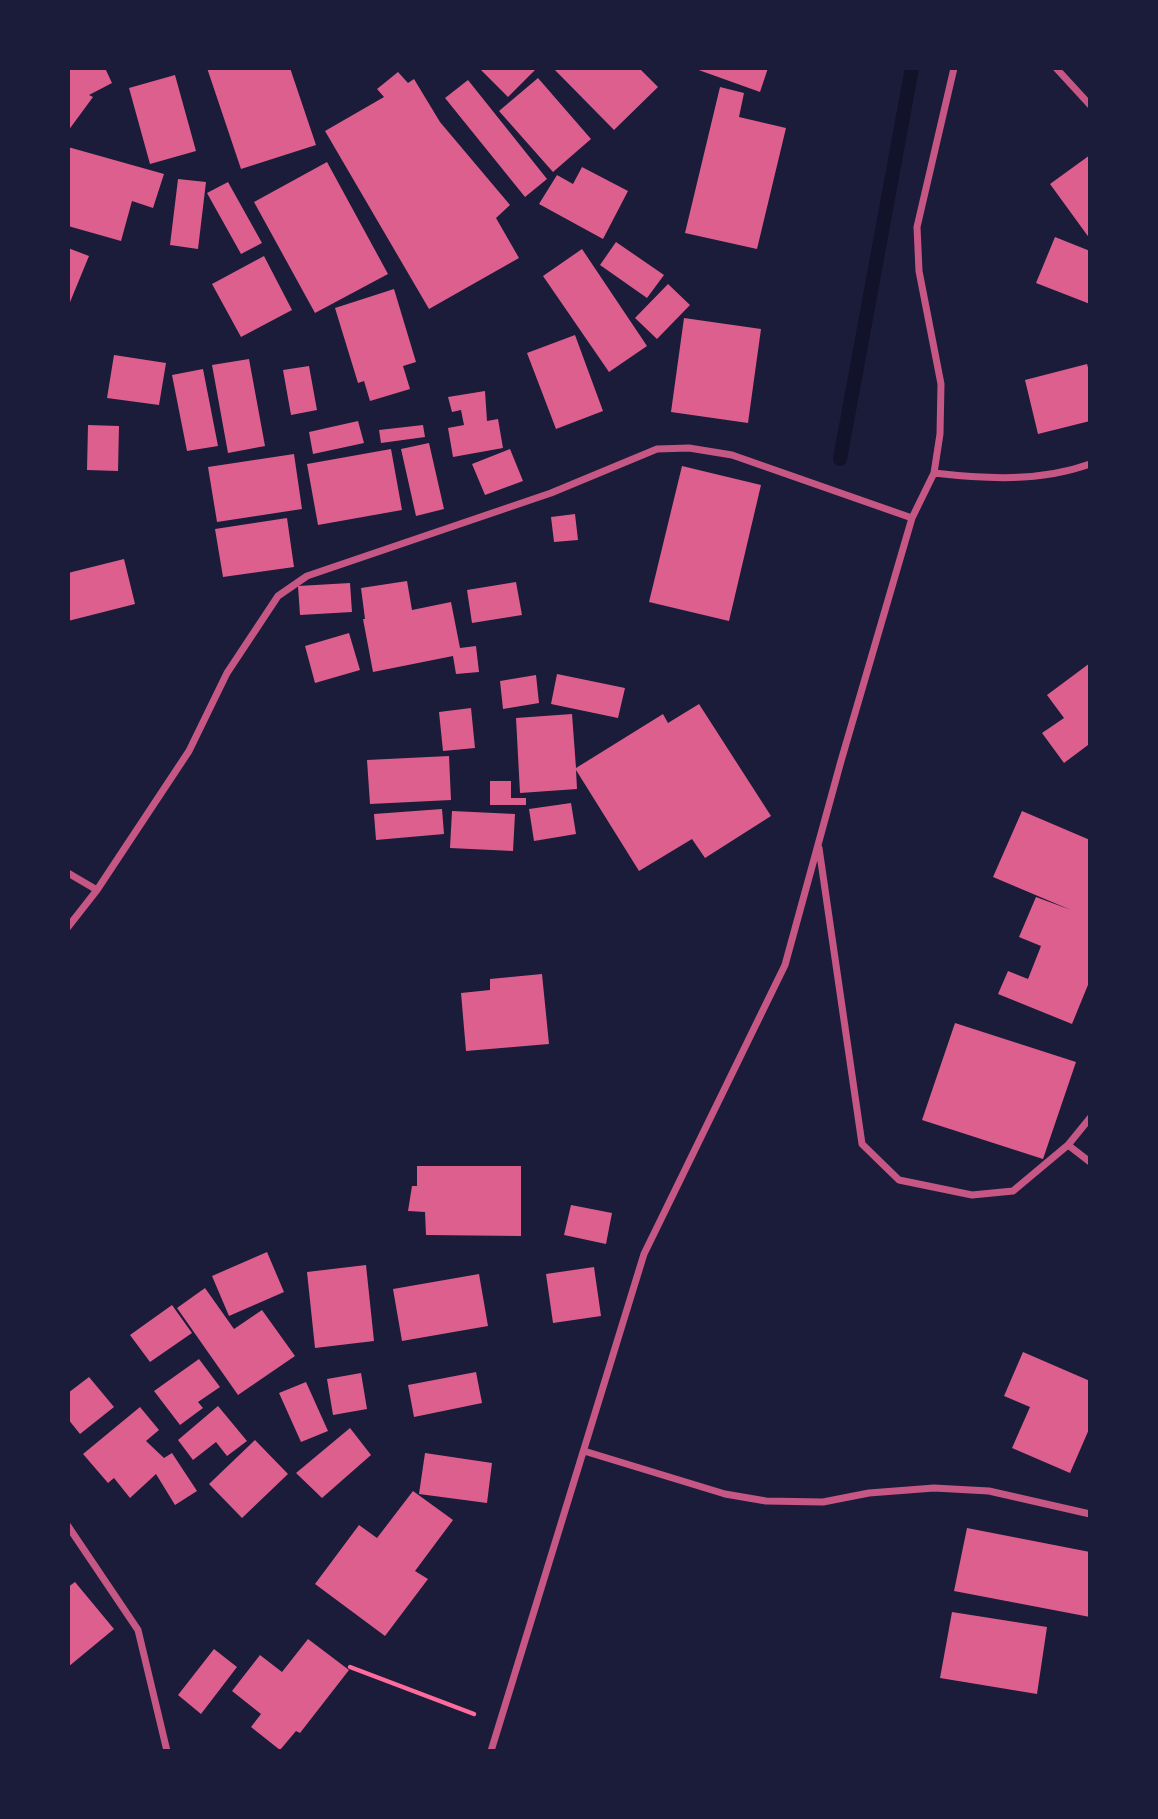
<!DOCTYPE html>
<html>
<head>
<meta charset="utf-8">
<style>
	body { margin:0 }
	#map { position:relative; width:1158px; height:1819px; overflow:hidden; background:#1b1b3a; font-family:Quicksand,sans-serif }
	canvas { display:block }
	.frame { position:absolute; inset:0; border:70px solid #1b1b3a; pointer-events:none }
</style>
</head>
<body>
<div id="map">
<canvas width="1158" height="1819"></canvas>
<div class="frame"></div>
</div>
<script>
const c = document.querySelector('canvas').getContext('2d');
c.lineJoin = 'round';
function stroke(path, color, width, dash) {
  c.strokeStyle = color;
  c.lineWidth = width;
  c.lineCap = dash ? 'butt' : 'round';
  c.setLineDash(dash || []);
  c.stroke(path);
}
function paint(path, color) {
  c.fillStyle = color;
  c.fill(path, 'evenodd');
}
stroke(new Path2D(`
	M 840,459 L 912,68`), '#12122b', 14);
paint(new Path2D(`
	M 68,68 L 105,68 L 112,83 L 89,95 L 93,97 L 68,131 Z
	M 207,68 L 290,68 L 316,145 L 241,169 Z
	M 483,68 L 537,68 L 508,97 L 481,70 Z
	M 553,68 L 639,68 L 658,87 L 614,130 Z
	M 693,68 L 768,68 L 760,92 Z
	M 398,72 L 408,83 L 414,79 L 440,122 L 510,205 L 496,218 L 519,258 L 429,309 L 325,131 L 384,97 L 377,89 Z
	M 175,75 L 196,151 L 150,164 L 129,88 Z
	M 538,78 L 591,139 L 553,172 L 499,111 Z
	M 468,80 L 547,179 L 525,197 L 445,98 Z
	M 720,87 L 744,93 L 739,117 L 786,128 L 757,249 L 685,233 Z
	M 68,147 L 164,174 L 153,208 L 132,201 L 121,241 L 68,226 Z
	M 1090,155 L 1090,239 L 1050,184 Z
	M 327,162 L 388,274 L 315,313 L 254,202 Z
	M 582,167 L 628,191 L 603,239 L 539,204 L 557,175 L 573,184 Z
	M 178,179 L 206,182 L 198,249 L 170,245 Z
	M 228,182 L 262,243 L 241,254 L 207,193 Z
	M 1055,237 L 1090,251 L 1090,304 L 1036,283 Z
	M 616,242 L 664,275 L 647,298 L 600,265 Z
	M 68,248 L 89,256 L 68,307 Z
	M 582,249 L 647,346 L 609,372 L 543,276 Z
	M 264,256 L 292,310 L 241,337 L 212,284 Z
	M 668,284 L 690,305 L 657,339 L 635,318 Z
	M 394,289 L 416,362 L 403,366 L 410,389 L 370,401 L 364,381 L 358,383 L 335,308 Z
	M 684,318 L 761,329 L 748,423 L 671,412 Z
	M 575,335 L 603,411 L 556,429 L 527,353 Z
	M 114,355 L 166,363 L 159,405 L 107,398 Z
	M 249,359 L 265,446 L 228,453 L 212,365 Z
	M 1087,364 L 1090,374 L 1090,421 L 1038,434 L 1025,380 Z
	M 309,366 L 317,410 L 291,415 L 283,370 Z
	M 203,369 L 218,446 L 187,451 L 172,375 Z
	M 485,391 L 487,421 L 498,419 L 503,448 L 453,457 L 448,428 L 464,425 L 461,410 L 452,412 L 448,397 Z
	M 358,421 L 364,443 L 313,454 L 309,432 Z
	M 88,425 L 119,426 L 118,471 L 87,470 Z
	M 423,425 L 425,437 L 381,443 L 379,430 Z
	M 429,443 L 444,509 L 416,516 L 401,449 Z
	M 391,449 L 402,510 L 318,525 L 307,464 Z
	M 510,449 L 523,481 L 485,495 L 472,464 Z
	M 294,454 L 302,509 L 217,522 L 208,467 Z
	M 682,466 L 761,485 L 729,621 L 649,602 Z
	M 575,514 L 578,540 L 554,542 L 551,517 Z
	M 287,518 L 294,567 L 223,577 L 215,529 Z
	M 124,559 L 135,604 L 68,621 L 68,573 Z
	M 407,581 L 412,610 L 451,602 L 460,648 L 476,646 L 479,672 L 456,674 L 453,656 L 373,672 L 363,619 L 365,619 L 361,588 Z
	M 516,582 L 522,615 L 472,623 L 467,590 Z
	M 350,583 L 352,612 L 300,615 L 298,586 Z
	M 349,633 L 360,670 L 315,683 L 305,646 Z
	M 1090,663 L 1090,748 L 1088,745 L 1064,763 L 1042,733 L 1064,718 L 1047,695 Z
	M 557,674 L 625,688 L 618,718 L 551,704 Z
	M 536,675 L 539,703 L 503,709 L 500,681 Z
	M 699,704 L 771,816 L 705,858 L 692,839 L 639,871 L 576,770 L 577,789 L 520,793 L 516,718 L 572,714 L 576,768 L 663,714 L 668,723 Z
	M 471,708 L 475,748 L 443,751 L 439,712 Z
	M 449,756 L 451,800 L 370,804 L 367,760 Z
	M 490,781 L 511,781 L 511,798 L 526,798 L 526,805 L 490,805 Z
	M 571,803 L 576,834 L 534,841 L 529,809 Z
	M 442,809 L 444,834 L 376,840 L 374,814 Z
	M 452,811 L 515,814 L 513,851 L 450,848 Z
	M 1022,811 L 1090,840 L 1090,980 L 1072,1024 L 998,994 L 1008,971 L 1028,979 L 1041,946 L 1019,937 L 1036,897 L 1071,910 L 993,877 Z
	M 542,974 L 549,1044 L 466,1051 L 461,993 L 490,990 L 490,979 Z
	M 955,1023 L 1076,1062 L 1043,1159 L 922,1120 Z
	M 417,1166 L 521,1166 L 521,1236 L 426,1235 L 425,1212 L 408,1211 L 412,1186 L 417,1186 Z
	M 571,1205 L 612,1213 L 606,1244 L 564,1235 Z
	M 267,1252 L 284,1292 L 229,1316 L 212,1276 Z
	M 366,1265 L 374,1341 L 315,1348 L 307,1272 Z
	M 594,1267 L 601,1316 L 553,1323 L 546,1274 Z
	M 479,1274 L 488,1326 L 402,1341 L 393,1289 Z
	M 205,1288 L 234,1329 L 262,1310 L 295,1356 L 238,1395 L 177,1308 Z
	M 172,1305 L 192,1333 L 150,1362 L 130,1335 Z
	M 1023,1352 L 1090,1381 L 1090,1427 L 1070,1473 L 1012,1448 L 1030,1407 L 1004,1396 Z
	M 199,1359 L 220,1387 L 198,1402 L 203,1408 L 180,1425 L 154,1391 Z
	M 476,1372 L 482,1403 L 414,1417 L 408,1385 Z
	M 361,1373 L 367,1409 L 333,1415 L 327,1379 Z
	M 89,1377 L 114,1407 L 80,1434 L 68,1419 L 68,1393 Z
	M 306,1382 L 328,1431 L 301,1442 L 279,1393 Z
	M 218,1406 L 247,1441 L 227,1456 L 216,1442 L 193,1460 L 178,1440 Z
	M 140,1407 L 159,1430 L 146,1441 L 164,1458 L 172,1453 L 197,1491 L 175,1505 L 156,1474 L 130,1498 L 114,1478 L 108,1483 L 83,1454 Z
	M 350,1428 L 371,1455 L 322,1498 L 296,1473 Z
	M 255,1440 L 288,1474 L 242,1518 L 209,1484 Z
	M 425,1453 L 492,1463 L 487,1503 L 419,1494 Z
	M 413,1491 L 453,1520 L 415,1571 L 428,1579 L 385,1636 L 315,1584 L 359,1525 L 377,1538 Z
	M 967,1528 L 1090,1552 L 1090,1617 L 954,1591 Z
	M 75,1582 L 114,1629 L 68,1667 L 68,1587 Z
	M 952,1612 L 1047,1627 L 1037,1694 L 940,1678 Z
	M 308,1639 L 349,1670 L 300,1733 L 296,1731 L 280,1750 L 251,1727 L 261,1714 L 232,1691 L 260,1655 L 282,1672 Z
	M 214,1649 L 237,1667 L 201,1714 L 178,1695 Z`), '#dd5f8e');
stroke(new Path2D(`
	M 350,1667 L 474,1714`), '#ff6b9d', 4.5);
stroke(new Path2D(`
	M 1056,68 L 1090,105
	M 934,473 C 986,479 1040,482 1090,464
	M 819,848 L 862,1144 L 899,1180 L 972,1195 L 1013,1191 L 1068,1145
	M 68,873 L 97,890
	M 68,927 L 97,890 L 189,751 L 227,673 L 278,596 L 307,576 L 551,493 L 657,449 L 689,448 L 732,455 L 912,518
	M 1090,1118 L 1068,1145 L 1090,1162
	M 584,1451 L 725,1494 L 766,1501 L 823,1502 L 869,1493 L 934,1488 L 989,1491 L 1090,1514
	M 68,1526 L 138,1630 L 167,1751
	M 491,1751 L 644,1254 L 785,965 L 841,761 L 912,518 L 934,473 L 940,434 L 941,384 L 919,271 L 917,227 L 954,68`), '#c65784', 7);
</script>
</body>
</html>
